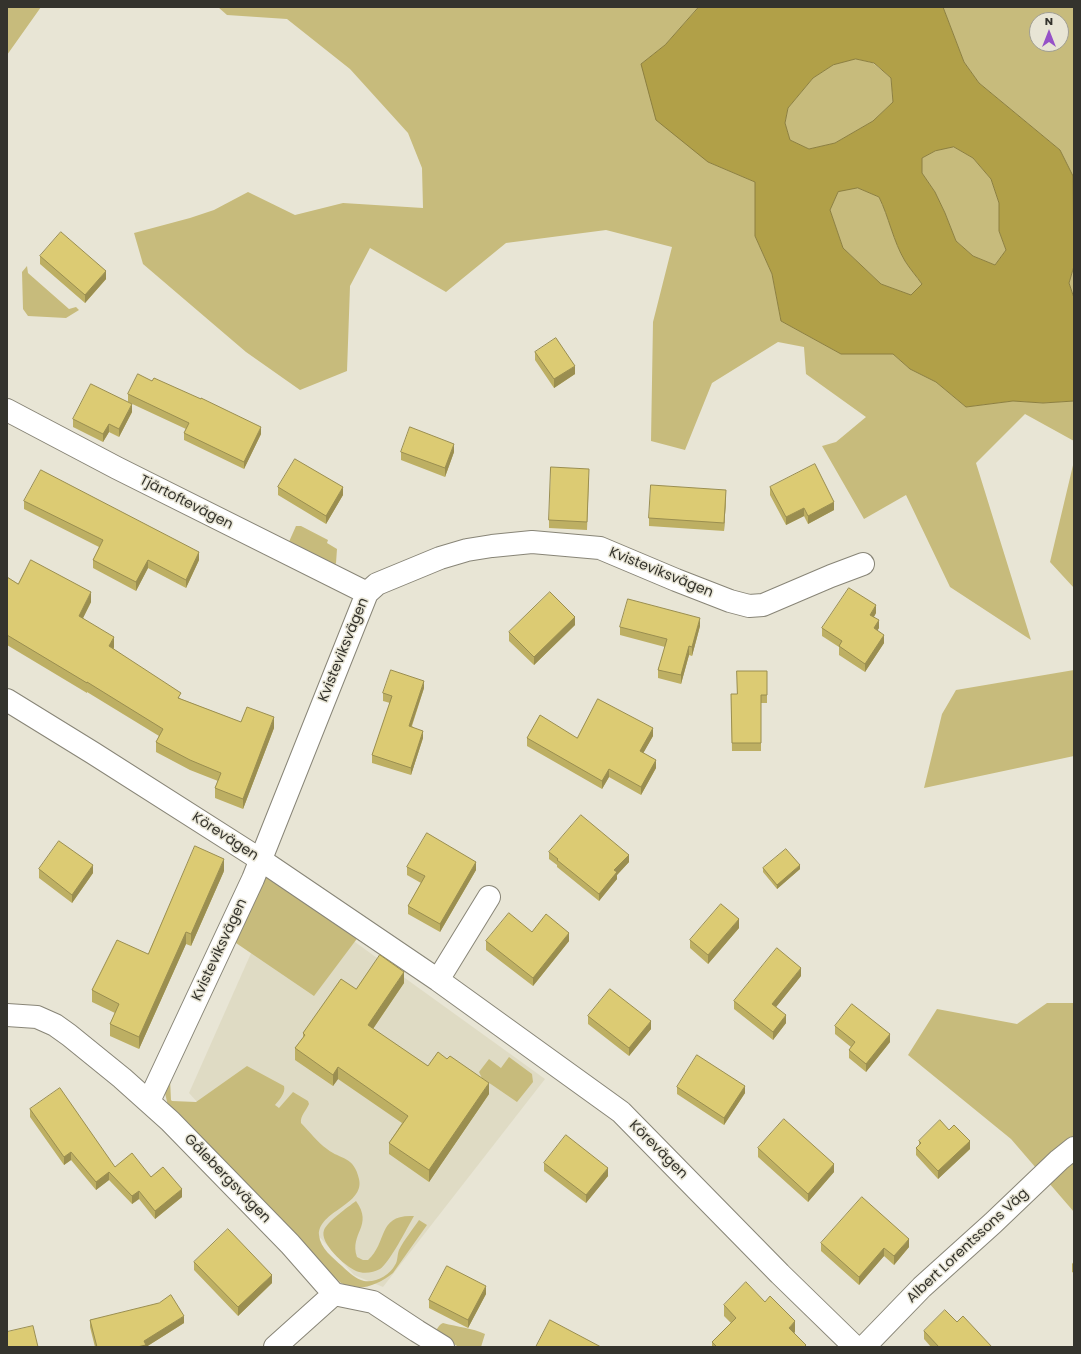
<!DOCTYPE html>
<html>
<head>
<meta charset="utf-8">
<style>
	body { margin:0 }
	#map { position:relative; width:1081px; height:1354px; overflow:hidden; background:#e8e5d5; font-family:Poppins,sans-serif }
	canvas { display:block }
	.frame { position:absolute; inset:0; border:8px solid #34332d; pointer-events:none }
	.north { position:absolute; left:1029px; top:12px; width:40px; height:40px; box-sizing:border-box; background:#e8e5d5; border:1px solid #a09e92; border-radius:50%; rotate:0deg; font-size:11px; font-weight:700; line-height:16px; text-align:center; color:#34332d }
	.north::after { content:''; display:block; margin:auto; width:14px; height:18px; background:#9652c7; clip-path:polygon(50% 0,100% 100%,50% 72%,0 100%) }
</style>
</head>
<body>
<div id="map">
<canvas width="1081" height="1354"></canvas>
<div class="frame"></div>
<div class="north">N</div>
</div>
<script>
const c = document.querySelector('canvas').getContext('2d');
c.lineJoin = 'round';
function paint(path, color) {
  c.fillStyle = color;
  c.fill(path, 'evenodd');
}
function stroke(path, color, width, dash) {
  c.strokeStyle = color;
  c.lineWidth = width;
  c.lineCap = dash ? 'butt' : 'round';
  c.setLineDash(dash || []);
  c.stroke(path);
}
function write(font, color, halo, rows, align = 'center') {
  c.font = font + ' Poppins,sans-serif';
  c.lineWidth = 3;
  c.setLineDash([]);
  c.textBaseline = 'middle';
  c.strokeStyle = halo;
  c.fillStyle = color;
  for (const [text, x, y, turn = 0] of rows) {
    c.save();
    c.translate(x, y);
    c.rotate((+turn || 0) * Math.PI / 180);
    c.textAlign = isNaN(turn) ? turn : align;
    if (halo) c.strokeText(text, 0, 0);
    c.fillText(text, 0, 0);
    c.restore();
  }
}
paint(new Path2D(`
	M 280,888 L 545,1079 L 383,1287 L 354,1275 L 189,1093 Z`), '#dfdbc4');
paint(new Path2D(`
	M 7,7 L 41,7 L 7,55 Z
	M 218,7 L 699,7 L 665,45 L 641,64 L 708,162 L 755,182 L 755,236 L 772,274 L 781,321 L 841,354 L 893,354 L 910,369 L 936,382 L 966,407 L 1013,401 L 1043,403 L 1074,401 L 1074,441 L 1025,414 L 976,463 L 1031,640 L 950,587 L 906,495 L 864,519 L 822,446 L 836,442 L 866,417 L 806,374 L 804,347 L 778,342 L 712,383 L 685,450 L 651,441 L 653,322 L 672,247 L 606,230 L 506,243 L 446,292 L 370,248 L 350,286 L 347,371 L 300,390 L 246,352 L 143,264 L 134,233 L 190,218 L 214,210 L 248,192 L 295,215 L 343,203 L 423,208 L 422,168 L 408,133 L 350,69 L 287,19 L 227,15 Z
	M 943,7 L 1074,7 L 1074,179 L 1060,150 L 979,83 L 964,62 ZM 1037,20 L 1061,20 L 1061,44 L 1037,44 Z
	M 856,59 L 873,63 L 891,78 L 893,102 L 873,121 L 835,143 L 809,149 L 790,140 L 785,123 L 788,108 L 813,78 L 833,65 Z
	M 954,147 L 973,158 L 991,179 L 999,203 L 999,231 L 1006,250 L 995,265 L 973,256 L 956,241 L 945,213 L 935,192 L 922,173 L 922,158 L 935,151 Z
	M 858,188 L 879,197 C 889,217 893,241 905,261 C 910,269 917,277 922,284 L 911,295 L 881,284 L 843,248 L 830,210 L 838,192 Z
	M 27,266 L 28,273 L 69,309 L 76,307 L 79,310 L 66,318 L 28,316 L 23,309 L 22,272 Z
	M 1074,266 L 1074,298 L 1069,283 Z
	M 1074,461 L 1074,588 L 1050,562 Z
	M 296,526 L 301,526 L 328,540 L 327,543 L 337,549 L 336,563 L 334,566 L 288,544 Z
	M 1074,670 L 1074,756 L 924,788 L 942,714 L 956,690 Z
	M 268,877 L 359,936 L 314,996 L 236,943 L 235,936 L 260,880 Z
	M 1047,1003 L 1074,1003 L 1074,1212 L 1011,1139 L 908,1055 L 937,1009 L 1017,1024 Z
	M 509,1057 L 532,1074 L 533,1082 L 517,1102 L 482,1078 L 479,1072 L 489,1059 L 501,1068 Z
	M 247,1066 L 284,1086 C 286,1093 279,1100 275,1105 L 279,1108 L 293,1092 L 308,1101 L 309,1104 C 306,1111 300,1116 301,1123 C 310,1132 317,1142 327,1149 C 341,1160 354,1156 359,1179 C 365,1205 318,1211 319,1235 C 320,1248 333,1258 342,1266 C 348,1272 356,1279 364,1281 C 376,1283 390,1275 395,1265 C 398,1261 397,1255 399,1250 C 404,1240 413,1229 419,1220 L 427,1225 L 393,1273 C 378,1285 359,1293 341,1283 L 314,1259 L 168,1106 L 165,1093 L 170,1079 L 171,1100 L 172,1101 L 196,1102 Z
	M 356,1201 C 374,1226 349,1233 357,1257 L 363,1260 L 368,1260 C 388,1242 377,1214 414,1216 C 407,1228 390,1262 380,1269 C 373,1273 363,1274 356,1271 C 345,1266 319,1243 324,1230 C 328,1221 348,1207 356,1201 Z
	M 443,1323 C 458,1327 472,1328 485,1334 L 481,1347 L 459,1347 L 436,1334 C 436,1329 439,1325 443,1323 Z`), '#c7bb7c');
const water = new Path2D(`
	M 699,7 L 943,7 L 964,62 L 979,83 L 1060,150 L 1073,176 L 1074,266 L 1069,283 L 1074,298 L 1074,401 L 1043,403 L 1013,401 L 966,407 L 936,382 L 910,369 L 893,354 L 841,354 L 781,321 L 772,274 L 755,236 L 755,182 L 708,162 L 656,120 L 641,64 L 665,45 ZM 856,59 L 874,63 L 891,78 L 893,102 L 873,121 L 835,143 L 809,149 L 790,140 L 785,123 L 788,108 L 813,78 L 833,65 ZM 954,147 L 973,158 L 991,179 L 999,203 L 999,231 L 1006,250 L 995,265 L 973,256 L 956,241 L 945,213 L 935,192 L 922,173 L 922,158 L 935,151 ZM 858,188 L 879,197 C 889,217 893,241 905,261 C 910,269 917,277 922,284 L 911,295 L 881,284 L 843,248 L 830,210 L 838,192 Z`);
paint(water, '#b1a048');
stroke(water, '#8c7f40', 1);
const street = new Path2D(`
	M 7,410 L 117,468 L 367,593
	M 7,700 L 93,753 L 261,860 L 438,980 L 621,1112 L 780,1274 L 855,1347
	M 438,980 L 489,897
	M 7,1015 L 37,1017 L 55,1025 L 69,1035 L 122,1078 L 170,1121 L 290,1244 L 334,1294 L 373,1302 L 417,1331 L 443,1347
	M 149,1101 L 253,879 L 367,593 L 377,584 L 440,558 L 467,550 L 492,546 L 532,542 L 600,548 L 676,580 L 730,601 L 749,606 L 763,605 L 831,576 L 863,564
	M 275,1347 L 334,1294
	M 864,1347 L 922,1287 L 993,1223 L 1059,1160 L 1074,1148`);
stroke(street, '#888577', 24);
stroke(street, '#fff', 22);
paint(new Path2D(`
	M 40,256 L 106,279 L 85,303 L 40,264 Z
	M 535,352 L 575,374 L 554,388 L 535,360 Z
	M 128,394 L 261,434 L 244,469 L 184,440 L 184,433 L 186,429 L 128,402 Z
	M 132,412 L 119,437 L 109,432 L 103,442 L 73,427 L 73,419 Z
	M 401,452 L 454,452 L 445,477 L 401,460 Z
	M 589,477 L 587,530 L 549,528 L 549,520 Z
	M 278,487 L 343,495 L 326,524 L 278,495 Z
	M 770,487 L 834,510 L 808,524 L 804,516 L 786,525 L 770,495 Z
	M 726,498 L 724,531 L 649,526 L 649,518 Z
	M 24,501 L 199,560 L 186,588 L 148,568 L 136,591 L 93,568 L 93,560 L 99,547 L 24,509 Z
	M 7,577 L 18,584 L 91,602 L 83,618 L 114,647 L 114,649 L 181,699 L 241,722 L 274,728 L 243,809 L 215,798 L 215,788 L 218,781 L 190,770 L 156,752 L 156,742 L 159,736 L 87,692 L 87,693 L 7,645 Z
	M 876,613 L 874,617 L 879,628 L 877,630 L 884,643 L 865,672 L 839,655 L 839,647 L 822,636 L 822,628 Z
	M 575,625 L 534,665 L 509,641 L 509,632 Z
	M 700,626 L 692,656 L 689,655 L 681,684 L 658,678 L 658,670 L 665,647 L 620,635 L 620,627 Z
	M 767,671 L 767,703 L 761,703 L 761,751 L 732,751 L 731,694 L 737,694 Z
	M 424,688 L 412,726 L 423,738 L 411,775 L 372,763 L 372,755 L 390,703 L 383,701 L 383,693 Z
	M 653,736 L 643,753 L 656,768 L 641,795 L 609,777 L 602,789 L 527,746 L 527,738 L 577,738 Z
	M 549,852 L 629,862 L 617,875 L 617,879 L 599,901 L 557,867 L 557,865 L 549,859 Z
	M 407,867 L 476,870 L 440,932 L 408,914 L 408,906 L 421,883 L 407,875 Z
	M 763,868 L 800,869 L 777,889 L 763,872 Z
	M 39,869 L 93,873 L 72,903 L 39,878 Z
	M 224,871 L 191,946 L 186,944 L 139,1049 L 110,1036 L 110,1024 L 115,1013 L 92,1002 L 92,990 L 148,954 Z
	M 739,928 L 708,964 L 690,948 L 690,940 Z
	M 532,932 L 569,941 L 533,986 L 486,950 L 486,941 Z
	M 801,976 L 776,1007 L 786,1023 L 773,1040 L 734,1009 L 734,1001 Z
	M 404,983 L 373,1029 L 428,1066 L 489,1094 L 429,1182 L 389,1154 L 389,1143 L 402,1123 L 338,1079 L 333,1086 L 295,1060 L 295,1048 L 303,1038 L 303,1033 L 356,989 Z
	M 588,1016 L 651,1029 L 629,1056 L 588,1024 Z
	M 835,1026 L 890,1042 L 866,1072 L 849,1058 L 849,1050 L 851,1047 L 835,1034 Z
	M 677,1087 L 745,1093 L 724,1125 L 677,1094 Z
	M 30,1109 L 115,1167 L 151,1177 L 182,1197 L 155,1219 L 139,1199 L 132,1204 L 109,1180 L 96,1190 L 71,1160 L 64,1165 L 30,1117 Z
	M 949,1130 L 970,1149 L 938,1179 L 916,1155 L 916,1148 L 919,1145 L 919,1141 Z
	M 758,1148 L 834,1172 L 808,1202 L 758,1157 Z
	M 544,1163 L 608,1176 L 586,1203 L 544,1171 Z
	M 821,1243 L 909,1247 L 894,1265 L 884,1256 L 859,1285 L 821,1251 Z
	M 1074,1261 L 1074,1273 L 1072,1272 L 1072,1264 Z
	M 194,1262 L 272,1283 L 238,1316 L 194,1270 Z
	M 486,1294 L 468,1328 L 429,1308 L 429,1300 Z
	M 724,1305 L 795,1332 L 794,1333 L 806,1347 L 712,1347 L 712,1342 L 731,1323 L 724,1316 Z
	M 90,1320 L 184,1323 L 146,1347 L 95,1347 L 90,1327 Z
	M 957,1322 L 992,1347 L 931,1347 L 924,1339 L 924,1331 Z`), '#bdaf63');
paint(new Path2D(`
	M 106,271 L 106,279 L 85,303 L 85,295 Z
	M 575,366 L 575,374 L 554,388 L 554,379 Z
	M 132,404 L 132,412 L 119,437 L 119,429 Z
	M 109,424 L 109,432 L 103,442 L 103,434 Z
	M 261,427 L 261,434 L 244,469 L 244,462 Z
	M 454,444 L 454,452 L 445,477 L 445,468 Z
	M 343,487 L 343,495 L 326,524 L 326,516 Z
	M 726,490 L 726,498 L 724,531 L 724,523 Z
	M 834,502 L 834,510 L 808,524 L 808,516 Z
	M 804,508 L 804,516 L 786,525 L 786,517 Z
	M 199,552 L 199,560 L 186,588 L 186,580 Z
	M 148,560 L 148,568 L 136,591 L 136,582 Z
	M 91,592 L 91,602 L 79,626 L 79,616 Z
	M 876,605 L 876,613 L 870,623 L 870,615 Z
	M 575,617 L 575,625 L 534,665 L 534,657 Z
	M 700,618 L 700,626 L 692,656 L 692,647 Z
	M 879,620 L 879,628 L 874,636 L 874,628 Z
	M 884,635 L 884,643 L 865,672 L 865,664 Z
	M 114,637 L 114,647 L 109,656 L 109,646 Z
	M 689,646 L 689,655 L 681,684 L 681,675 Z
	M 424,681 L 424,688 L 409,733 L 409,726 Z
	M 274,717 L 274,728 L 243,809 L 243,799 Z
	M 653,728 L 653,736 L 640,759 L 640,751 Z
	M 423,731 L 423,738 L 411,775 L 411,768 Z
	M 656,760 L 656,768 L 641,795 L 641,787 Z
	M 609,769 L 609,777 L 602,789 L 602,781 Z
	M 629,855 L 629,862 L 617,875 L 617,879 L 599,901 L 599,894 L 614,870 Z
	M 224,859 L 224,871 L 191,946 L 191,934 Z
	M 476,862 L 476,870 L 440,932 L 440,924 Z
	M 93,865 L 93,873 L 72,903 L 72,895 Z
	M 800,865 L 800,869 L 777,889 L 777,885 Z
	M 739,919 L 739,928 L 708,964 L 708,955 Z
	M 186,932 L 186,944 L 139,1049 L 139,1037 Z
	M 569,933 L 569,941 L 533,986 L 533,978 Z
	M 801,968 L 801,976 L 772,1012 L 772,1004 Z
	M 404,972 L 404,983 L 368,1036 L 368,1025 Z
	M 786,1015 L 786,1023 L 773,1040 L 773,1032 Z
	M 651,1021 L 651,1029 L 629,1056 L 629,1048 Z
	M 890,1034 L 890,1042 L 866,1072 L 866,1064 Z
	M 338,1067 L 338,1079 L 333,1086 L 333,1075 Z
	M 489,1083 L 489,1094 L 429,1182 L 429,1170 Z
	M 745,1086 L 745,1093 L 724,1125 L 724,1118 Z
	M 970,1141 L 970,1149 L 938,1179 L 938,1171 Z
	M 71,1152 L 71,1160 L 64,1165 L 64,1157 Z
	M 834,1164 L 834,1172 L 808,1202 L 808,1194 Z
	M 608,1168 L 608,1176 L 586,1203 L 586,1195 Z
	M 109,1172 L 109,1180 L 96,1190 L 96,1182 Z
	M 182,1189 L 182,1197 L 155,1219 L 155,1211 Z
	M 139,1191 L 139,1199 L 132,1204 L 132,1196 Z
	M 909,1239 L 909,1247 L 894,1265 L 894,1256 Z
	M 884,1248 L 884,1256 L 859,1285 L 859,1277 Z
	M 272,1275 L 272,1283 L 238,1316 L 238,1307 Z
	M 486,1286 L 486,1294 L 468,1328 L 468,1320 Z
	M 184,1316 L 184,1323 L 146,1347 L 137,1347 L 144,1341 Z
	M 795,1321 L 795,1332 L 789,1338 L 789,1328 Z`), '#9a8e50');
const building = new Path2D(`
	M 61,232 L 106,271 L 85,295 L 40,256 Z
	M 556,338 L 575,366 L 554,379 L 535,352 Z
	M 138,374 L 152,381 L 154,378 L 201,399 L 201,398 L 261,427 L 244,462 L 184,433 L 189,423 L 128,394 Z
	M 91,384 L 132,404 L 119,429 L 109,424 L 103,434 L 73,419 Z
	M 410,427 L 454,444 L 445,468 L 401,452 Z
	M 295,459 L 343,487 L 326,516 L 278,487 Z
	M 815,464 L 834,502 L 808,516 L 804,508 L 786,517 L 770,487 Z
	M 551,467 L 589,469 L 587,522 L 549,520 Z
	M 41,470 L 199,552 L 186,580 L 148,560 L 136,582 L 93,560 L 103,540 L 24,501 Z
	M 651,485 L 726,490 L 724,523 L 649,518 Z
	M 31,560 L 91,592 L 79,616 L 114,637 L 109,646 L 181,693 L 178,698 L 241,722 L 247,707 L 274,717 L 243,799 L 215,788 L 221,773 L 190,760 L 156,742 L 163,729 L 87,682 L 87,683 L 7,635 L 7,577 L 18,584 Z
	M 849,588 L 876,605 L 870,615 L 879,620 L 874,628 L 884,635 L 865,664 L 839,646 L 842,641 L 822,628 Z
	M 550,592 L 575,617 L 534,657 L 509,632 Z
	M 628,599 L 700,618 L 692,647 L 689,646 L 681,675 L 658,670 L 667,639 L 620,627 Z
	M 391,670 L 424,681 L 409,726 L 423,731 L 411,768 L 372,755 L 392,696 L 383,693 Z
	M 737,671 L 767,671 L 767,695 L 761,695 L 761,743 L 732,743 L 731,694 L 737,694 Z
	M 598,699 L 653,728 L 640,751 L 656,760 L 641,787 L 609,769 L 602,781 L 527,738 L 540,715 L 577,738 Z
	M 581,815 L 629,855 L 614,870 L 617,872 L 599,894 L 557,860 L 558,859 L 549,852 Z
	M 427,833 L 476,862 L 440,924 L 408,906 L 425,876 L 407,867 Z
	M 59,841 L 93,865 L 72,895 L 39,869 Z
	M 195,846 L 224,859 L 191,934 L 186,932 L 139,1037 L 110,1024 L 119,1004 L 92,990 L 117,940 L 148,954 Z
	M 786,849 L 800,865 L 777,885 L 763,868 Z
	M 721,904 L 739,919 L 708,955 L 690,940 Z
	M 509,913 L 532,932 L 546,914 L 569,933 L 533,978 L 486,941 Z
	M 777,948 L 801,968 L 772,1004 L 786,1015 L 773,1032 L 734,1001 Z
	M 380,955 L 404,972 L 368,1025 L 428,1066 L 438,1052 L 447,1059 L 450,1056 L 489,1083 L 429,1170 L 389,1143 L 408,1116 L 338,1067 L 333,1075 L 295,1048 L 305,1035 L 303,1033 L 341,979 L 356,989 Z
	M 610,989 L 651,1021 L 629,1048 L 588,1016 Z
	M 852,1004 L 890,1034 L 866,1064 L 849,1050 L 855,1042 L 835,1026 Z
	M 697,1055 L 745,1086 L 724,1118 L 677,1087 Z
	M 60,1088 L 115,1167 L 132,1153 L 151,1177 L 163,1167 L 182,1189 L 155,1211 L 139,1191 L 132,1196 L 109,1172 L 96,1182 L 71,1152 L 64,1157 L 30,1109 Z
	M 784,1119 L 834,1164 L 808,1194 L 758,1148 Z
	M 940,1120 L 949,1130 L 954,1125 L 970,1141 L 938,1171 L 916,1148 L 921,1143 L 919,1141 Z
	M 566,1135 L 608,1168 L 586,1195 L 544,1163 Z
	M 862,1197 L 909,1239 L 894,1256 L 884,1248 L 859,1277 L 821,1243 Z
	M 228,1229 L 272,1275 L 238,1307 L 194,1262 Z
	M 447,1266 L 486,1286 L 468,1320 L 429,1300 Z
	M 746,1282 L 765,1302 L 770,1296 L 795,1321 L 789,1328 L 806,1345 L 804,1347 L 717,1347 L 712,1342 L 736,1318 L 724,1305 Z
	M 171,1295 L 184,1316 L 144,1341 L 146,1345 L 137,1347 L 97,1347 L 90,1320 L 159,1303 Z
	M 945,1310 L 957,1322 L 963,1316 L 992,1347 L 939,1347 L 924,1331 Z
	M 550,1320 L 601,1347 L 536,1347 Z
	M 33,1326 L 38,1347 L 7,1347 L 7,1332 Z`);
paint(building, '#dccb73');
stroke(building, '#9a8e50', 1);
write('14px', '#34332d', '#e8e5d5', [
	["Tjärtoftevägen",186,503,27],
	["Kvisteviksvägen",661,573,22],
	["Kvisteviksvägen",344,650,-68],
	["Körevägen",225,837,33],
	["Kvisteviksvägen",220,950,-65],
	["Körevägen",658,1150,45],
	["Gålebergsvägen",227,1179,46],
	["Albert Lorentssons Väg",968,1246,-43]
]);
</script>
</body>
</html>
